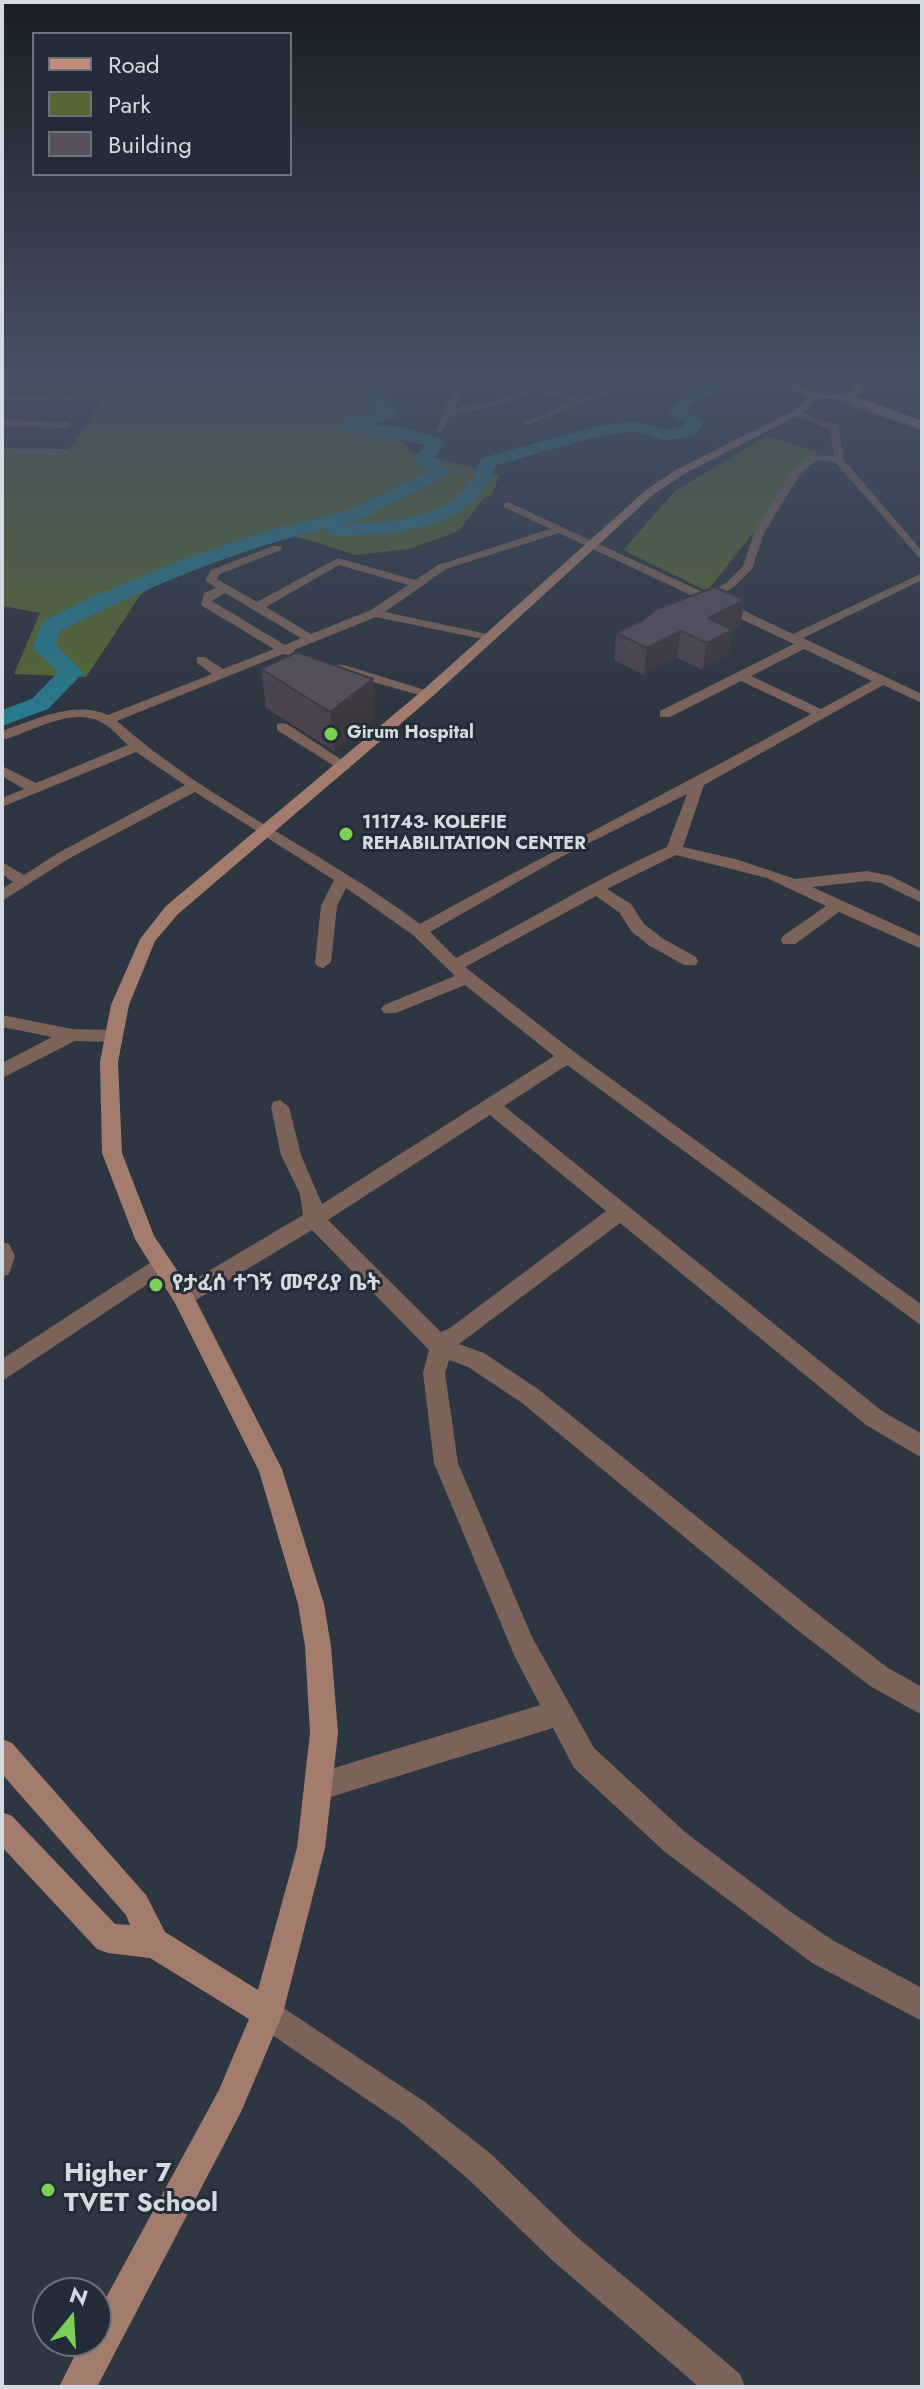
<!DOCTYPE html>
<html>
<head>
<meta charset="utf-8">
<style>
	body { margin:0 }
	#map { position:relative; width:924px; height:2389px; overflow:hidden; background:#2d3641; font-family:Jost,sans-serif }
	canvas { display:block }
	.frame { position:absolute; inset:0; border:4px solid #d4dae1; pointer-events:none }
	.legend { position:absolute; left:32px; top:32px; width:260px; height:144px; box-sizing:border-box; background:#232c37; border:2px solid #6a727b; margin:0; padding:10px 14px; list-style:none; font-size:24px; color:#d4dae1 }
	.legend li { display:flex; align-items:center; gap:16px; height:40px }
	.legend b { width:40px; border:2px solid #6a727b }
	.north { position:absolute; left:32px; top:2277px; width:80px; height:80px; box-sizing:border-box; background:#232c37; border:2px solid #6a727b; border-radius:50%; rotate:18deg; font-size:22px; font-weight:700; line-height:32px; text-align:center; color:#d4dae1 }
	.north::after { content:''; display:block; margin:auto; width:28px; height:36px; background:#7ad156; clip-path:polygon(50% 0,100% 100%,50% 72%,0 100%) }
</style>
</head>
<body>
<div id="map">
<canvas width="924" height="2389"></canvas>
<div class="frame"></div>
<ul class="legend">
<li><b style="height:10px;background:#c28f7c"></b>Road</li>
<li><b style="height:22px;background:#536634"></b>Park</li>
<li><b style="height:22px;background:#574f5c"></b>Building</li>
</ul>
<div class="north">N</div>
</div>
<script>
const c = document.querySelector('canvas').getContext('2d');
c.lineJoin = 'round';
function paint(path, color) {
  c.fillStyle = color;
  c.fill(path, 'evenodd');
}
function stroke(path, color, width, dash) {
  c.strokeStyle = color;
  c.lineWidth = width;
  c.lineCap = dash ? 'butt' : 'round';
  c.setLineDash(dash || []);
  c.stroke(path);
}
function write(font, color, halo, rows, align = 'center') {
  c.font = font + ' Jost,"Noto Sans Ethiopic",sans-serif';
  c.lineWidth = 6;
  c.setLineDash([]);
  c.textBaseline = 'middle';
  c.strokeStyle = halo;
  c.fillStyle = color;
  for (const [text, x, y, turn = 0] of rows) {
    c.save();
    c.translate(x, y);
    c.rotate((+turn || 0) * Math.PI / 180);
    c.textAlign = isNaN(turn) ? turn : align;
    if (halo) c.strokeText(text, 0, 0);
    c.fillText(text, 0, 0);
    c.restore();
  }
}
paint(new Path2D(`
	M 2,380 L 391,380 L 368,393 L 366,401 L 379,406 L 375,414 L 350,418 L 350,429 L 399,435 L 410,451 L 499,475 L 493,494 L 483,499 L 459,531 L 409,549 L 356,555 L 292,535 L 170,577 L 141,594 L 86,677 L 14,674 L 40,613 L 2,606 L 2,453 L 66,453 L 107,394 L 2,392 Z
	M 767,436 L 818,452 L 707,591 L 623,550 L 675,491 Z`), '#536634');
paint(new Path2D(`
	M 392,380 L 411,380 L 385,399 L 393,403 L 397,414 L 395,418 L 368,424 L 405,428 L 442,439 L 445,443 L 434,458 L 452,473 L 361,519 L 342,524 C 386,522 435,522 468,487 C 475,479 476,467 482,458 L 598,426 L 635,421 L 664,430 L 683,427 L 686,424 L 668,414 C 684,385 708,379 739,380 C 722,393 699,391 686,412 L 705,422 L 694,436 L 663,440 L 634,431 L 599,436 L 496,465 C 474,532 394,534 335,536 L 328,534 L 327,528 C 234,551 145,587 60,631 L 56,646 L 83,672 L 79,677 L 48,709 L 2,726 L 2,710 L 32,699 L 58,672 L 33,648 L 42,622 L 89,598 L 184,559 L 266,531 L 347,511 L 430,472 L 415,459 L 425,445 C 407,439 350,434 341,427 L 352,417 L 380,411 L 365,399 Z`), '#2a798c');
paint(new Path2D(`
	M 414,380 L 426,380 L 393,394 L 390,399 L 382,397 L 387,390 Z
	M 463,380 L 472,380 L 454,409 L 496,400 L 527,387 L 510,380 L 535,384 L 557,380 L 544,387 L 580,399 L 626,380 L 638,380 L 530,425 L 522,423 L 571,402 L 536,390 L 502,404 L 451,415 L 442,432 L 436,432 L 449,398 Z
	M 2,394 L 98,395 L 103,398 L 98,401 L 2,400 Z
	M 796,410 L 838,425 L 844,460 L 922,551 L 922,561 L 836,463 L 817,460 L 801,473 L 764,533 L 752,569 L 735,586 L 717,598 L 793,634 L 922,573 L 922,580 L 803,638 L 922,694 L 922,703 L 883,685 L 704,785 L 683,847 L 735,859 L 795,879 L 867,871 L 891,876 L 922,892 L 922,903 L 881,883 L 867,881 L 812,887 L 922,937 L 922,949 L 839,912 L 795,944 L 783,944 L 781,940 L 783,936 L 826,906 L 767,878 L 676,855 L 607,889 L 631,904 L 644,924 L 662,938 L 696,957 L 698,961 L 696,965 L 684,965 L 650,946 L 632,932 L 619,912 L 596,896 L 465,967 L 573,1051 L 922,1305 L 922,1326 L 567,1065 L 504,1106 L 882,1411 L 922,1434 L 922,1458 L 866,1425 L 620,1223 L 459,1344 L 484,1353 L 538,1389 L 809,1607 L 888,1668 L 922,1687 L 922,1715 L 870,1686 L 791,1625 L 522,1403 L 468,1367 L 449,1360 L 445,1373 L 458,1463 L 532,1637 L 594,1748 L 685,1832 L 791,1912 L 834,1941 L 922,1988 L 922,2021 L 812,1963 L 665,1852 L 574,1768 L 553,1728 L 321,1800 L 311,1796 L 307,1786 L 311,1776 L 321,1772 L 540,1705 L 514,1655 L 434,1463 L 423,1373 L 429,1350 L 312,1230 L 191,1303 L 183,1306 L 175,1303 L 172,1297 L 175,1291 L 303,1215 L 300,1194 L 281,1155 L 271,1107 L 273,1102 L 280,1100 L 289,1107 L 301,1155 L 322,1204 L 554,1056 L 465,985 L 396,1013 L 384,1013 L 381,1009 L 384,1005 L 455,976 L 413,935 L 346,888 L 337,906 L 331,962 L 323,968 L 317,966 L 315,962 L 321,906 L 334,880 L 195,792 L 68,859 L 2,901 L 2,889 L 13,882 L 2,874 L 2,862 L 24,875 L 58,853 L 185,785 L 136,752 L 2,807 L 2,798 L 24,789 L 2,776 L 2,766 L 36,783 L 128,745 C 120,738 113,729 104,724 C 75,704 32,732 2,740 L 2,731 C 37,720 72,700 108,715 L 212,674 L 197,663 L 197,657 L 205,657 L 223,669 L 274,649 L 201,605 L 204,593 L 216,588 L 205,580 L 211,570 L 273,546 L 281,546 L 281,550 L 220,574 L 217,579 L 257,602 L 338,558 L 415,580 L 438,565 L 550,529 L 504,507 L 504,503 L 508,502 L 707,594 L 727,582 L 743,566 L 754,533 L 792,471 L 811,455 L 834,456 L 830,429 L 793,415 ZM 559,533 L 794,644 L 660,711 L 660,717 L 670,717 L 741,681 L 811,714 C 682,786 549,852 420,924 C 323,851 208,802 117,721 L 283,654 L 294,656 L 294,650 L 376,617 L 492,641 L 492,635 L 385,612 L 446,569 ZM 339,565 L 408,585 L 371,610 L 311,634 L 266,607 ZM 225,593 L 301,638 L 285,645 L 212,601 ZM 804,649 L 872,681 L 821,709 L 751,676 ZM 687,794 L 667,847 C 595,879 527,922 456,958 L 430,932 L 563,856 ZM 490,1115 L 606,1211 L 450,1328 L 441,1332 L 328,1220 Z
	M 2,420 L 67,422 L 72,425 L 67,428 L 2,426 Z
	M 2,448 L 65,449 L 70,452 L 65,455 L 2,454 Z
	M 334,665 L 344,665 L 435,693 L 423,696 L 334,671 Z
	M 282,723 L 287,724 L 351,766 L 349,769 L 339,769 L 277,730 L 277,724 Z
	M 2,1015 L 72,1029 L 113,1030 L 122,1036 L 113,1042 L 75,1041 L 2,1078 L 2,1063 L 52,1037 L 2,1027 Z
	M 2,1242 L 9,1244 L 15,1256 L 9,1274 L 2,1277 Z
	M 162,1255 L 169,1258 L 172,1264 L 169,1270 L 2,1381 L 2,1359 Z
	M 267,1997 L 425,2102 L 491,2154 L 576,2236 L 740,2374 L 745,2387 L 699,2387 L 552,2260 L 467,2178 L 403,2124 L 256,2024 L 251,2013 L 256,2002 Z`), '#7c635a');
paint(new Path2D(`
	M 807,393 L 815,395 L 811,406 L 799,415 L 684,474 L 654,494 L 433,696 L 178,914 L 155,941 L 129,1005 L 118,1062 L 122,1153 L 154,1236 L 191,1291 L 282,1469 L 324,1604 L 331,1646 L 338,1733 L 325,1848 L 283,2013 L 241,2112 L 97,2387 L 59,2387 L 82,2341 L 96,2341 L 96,2316 L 219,2090 L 249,2019 L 150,1958 L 108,1953 L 97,1949 L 2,1847 L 2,1812 L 12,1816 L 115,1924 L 130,1925 L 126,1915 L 2,1774 L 2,1739 L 12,1743 L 146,1895 L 165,1932 L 258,1990 L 297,1848 L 310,1733 L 305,1646 L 298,1604 L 259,1471 L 175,1303 L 135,1239 L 102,1153 L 100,1062 L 111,1005 L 140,939 L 166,906 L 423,690 L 646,490 L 676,470 L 793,411 L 804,403 Z
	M 836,396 L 922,424 L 922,430 L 836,400 Z`), '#a47c6d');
paint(new Path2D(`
	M 792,380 L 800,380 L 798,385 C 815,396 835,398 854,391 L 854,387 L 845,380 L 855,380 L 863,386 L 861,394 L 855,396 L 922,421 L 922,427 C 898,420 875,408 850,401 C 828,394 817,406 790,388 Z`), '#c28f7c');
paint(new Path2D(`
	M 740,627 L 733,630 L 728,656 L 702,670 L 677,658 L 644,675 L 614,660 L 616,633 Z
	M 261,669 L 373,679 L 375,718 L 334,751 L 266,708 Z`), '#4b444f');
paint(new Path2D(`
	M 745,600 L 740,627 L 733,630 L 728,656 L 702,670 L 707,643 L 708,618 Z
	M 681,631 L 677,658 L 644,675 L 647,648 Z
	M 373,679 L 375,718 L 334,751 L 330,712 Z`), '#3d3740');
const building = new Path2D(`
	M 715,587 L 745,600 L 708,618 L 733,630 L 707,643 L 681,631 L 647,648 L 616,633 L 643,620 L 657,609 Z
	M 297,652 L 373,679 L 330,712 L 261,669 Z`);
paint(building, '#574f5c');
stroke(building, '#3d3740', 2);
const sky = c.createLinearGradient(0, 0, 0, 714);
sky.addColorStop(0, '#191e24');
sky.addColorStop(0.53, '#465265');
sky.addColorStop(1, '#46526500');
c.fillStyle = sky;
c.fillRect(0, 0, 924, 714);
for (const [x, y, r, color] of [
	[331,734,8,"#7ad156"],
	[346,834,8,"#7ad156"],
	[156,1285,8,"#7ad156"],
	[48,2190,8,"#7ad156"]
]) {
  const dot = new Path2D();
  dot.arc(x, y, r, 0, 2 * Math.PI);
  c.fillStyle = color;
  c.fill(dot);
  stroke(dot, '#232c37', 3);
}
write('bold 18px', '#d4dae1', '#232c37', [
	["Girum Hospital",347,734],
	["111743- KOLEFIE",362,824],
	["REHABILITATION CENTER",362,845]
], 'left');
write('bold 22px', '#d4dae1', '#232c37', [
	["የታፈሰ ተገኝ መኖሪያ ቤት",172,1285]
], 'left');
write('bold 26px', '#d4dae1', '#232c37', [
	["Higher 7",64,2175],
	["TVET School",64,2205]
], 'left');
</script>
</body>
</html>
